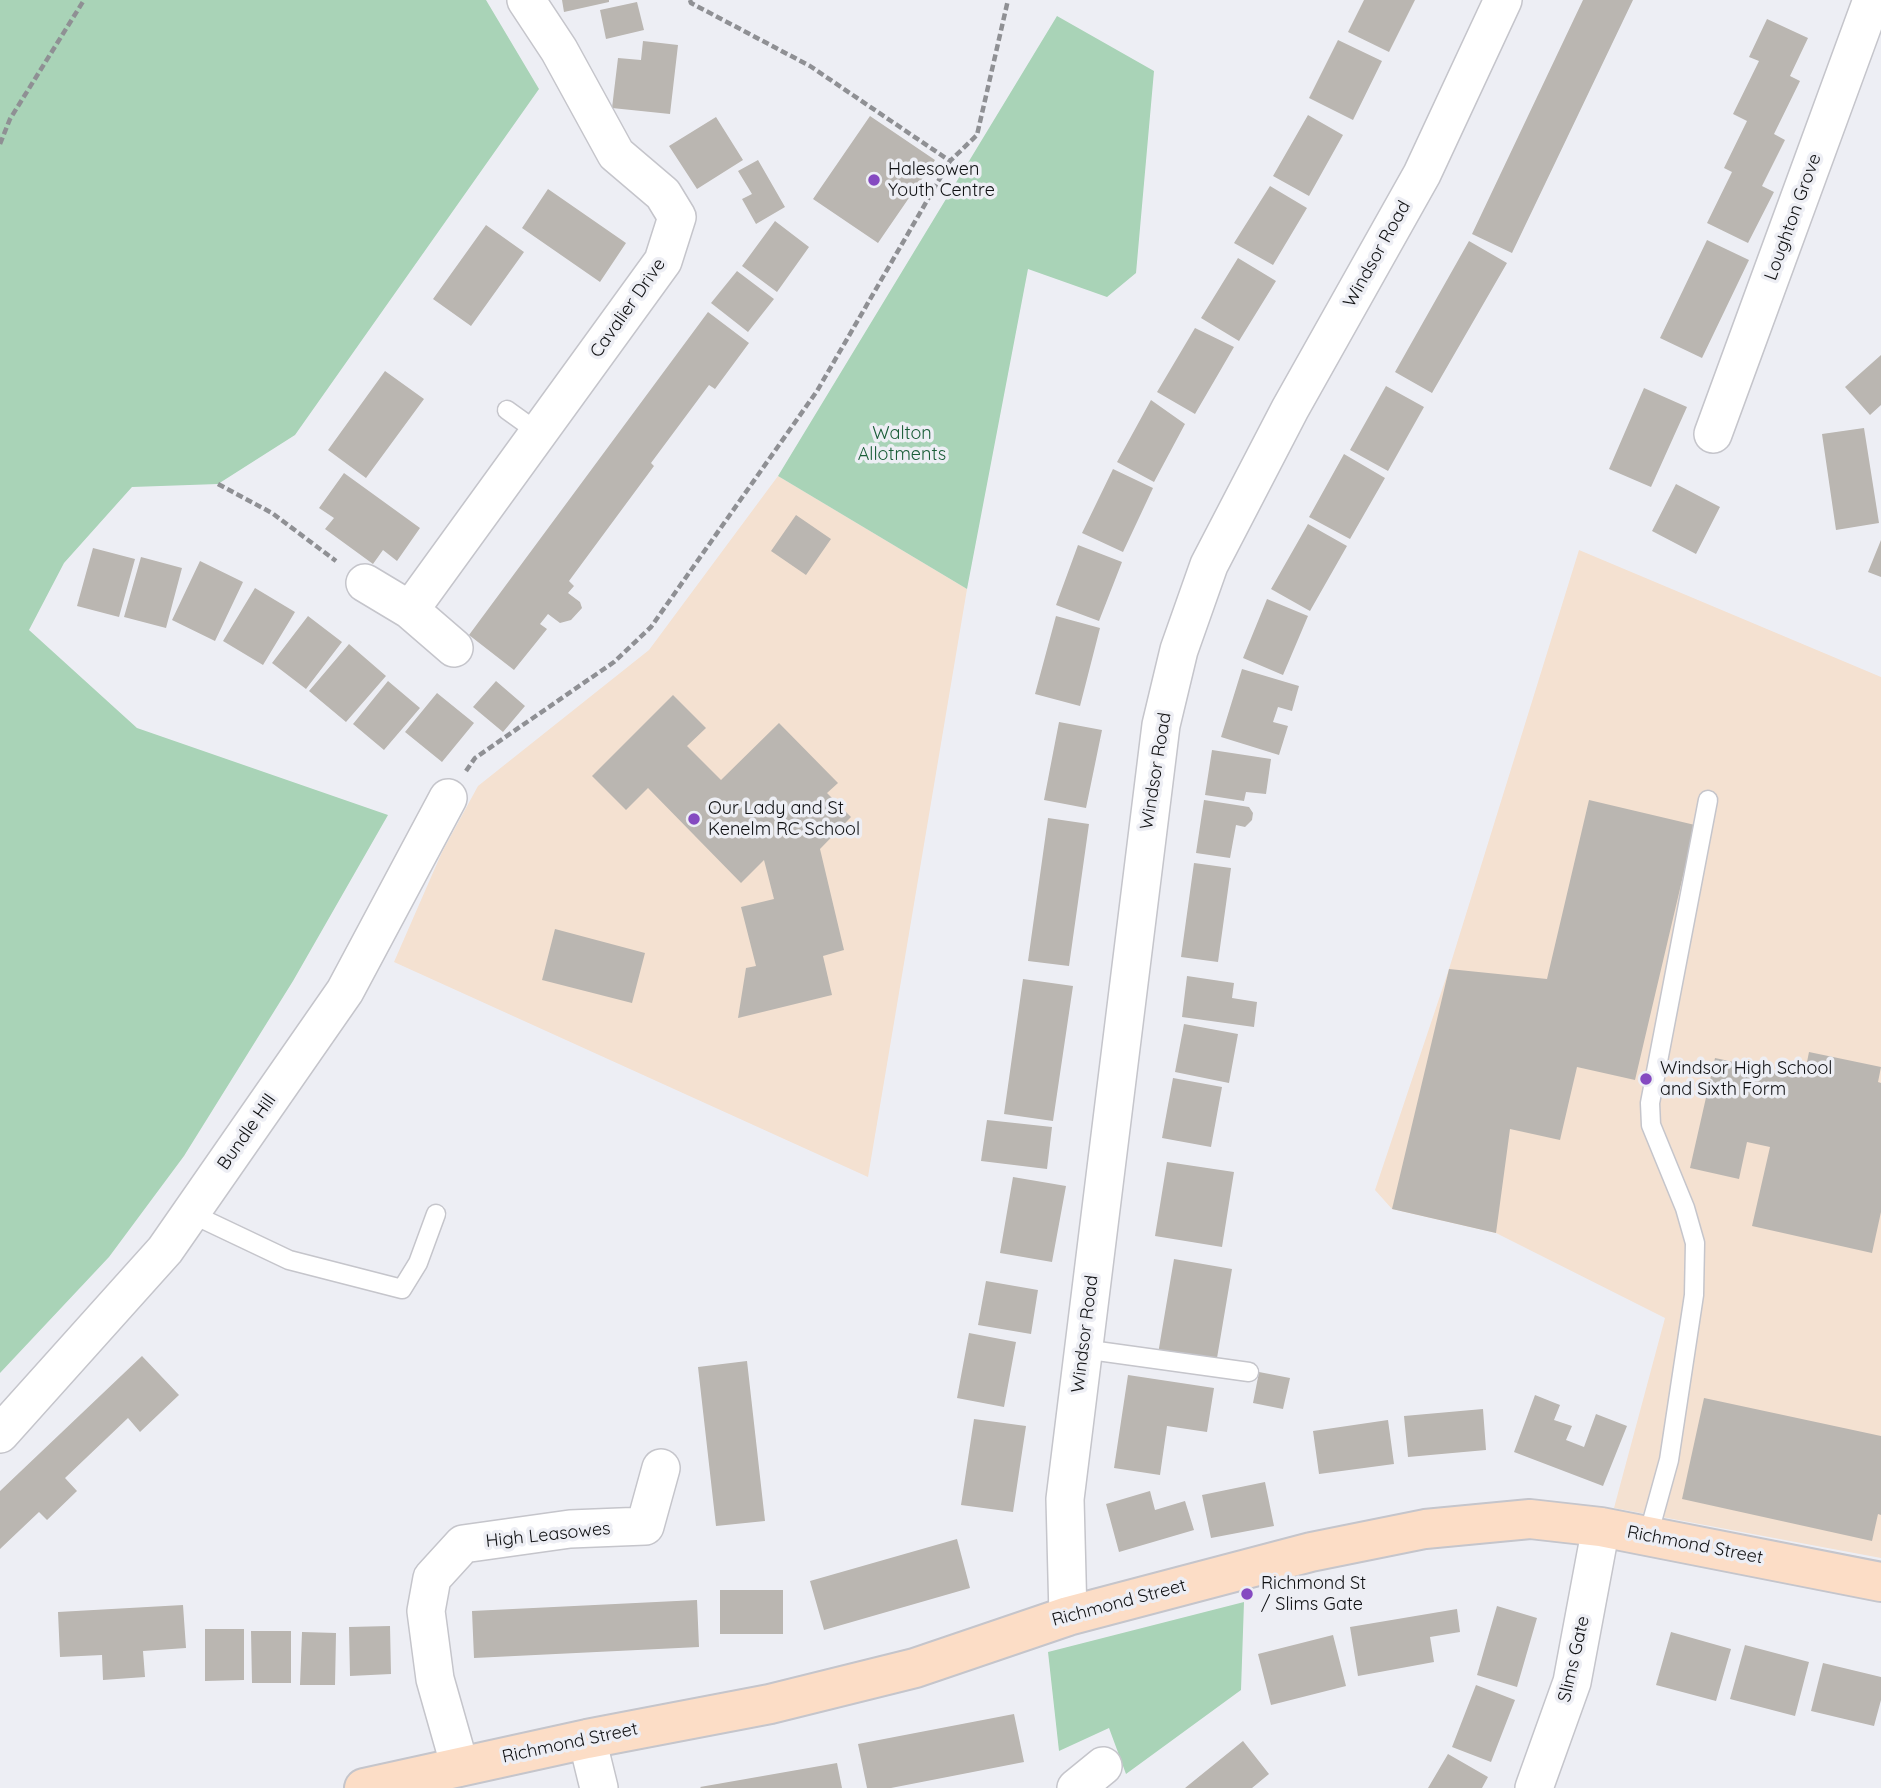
<!DOCTYPE html>
<html>
<head>
<meta charset="utf-8">
<style>
	body { margin:0 }
	canvas { display:block; background:#edeef4 }
</style>
</head>
<body>
<canvas width="1881" height="1788"></canvas>
<script>
const c = document.querySelector('canvas').getContext('2d');
c.lineJoin = 'round';
function paint(path, color) {
  c.fillStyle = color;
  c.fill(path, 'evenodd');
}
function stroke(path, color, width, dash) {
  c.strokeStyle = color;
  c.lineWidth = width;
  c.lineCap = dash ? 'butt' : 'round';
  c.setLineDash(dash || []);
  c.stroke(path);
}
function write(font, color, halo, rows, align = 'center') {
  c.font = font + ' Quicksand,sans-serif';
  c.lineWidth = 7;
  c.setLineDash([]);
  c.textBaseline = 'middle';
  c.strokeStyle = halo;
  c.fillStyle = color;
  for (const [text, x, y, turn = 0] of rows) {
    c.save();
    c.translate(x, y);
    c.rotate((+turn || 0) * Math.PI / 180);
    c.textAlign = isNaN(turn) ? turn : align;
    if (halo) c.strokeText(text, 0, 0);
    c.fillText(text, 0, 0);
    c.restore();
  }
}
paint(new Path2D(`
	M 778,476 L 967,589 L 868,1177 L 394,962 L 442,852 L 478,786 L 649,650 Z
	M 1579,550 L 1881,677 L 1881,1558 L 1614,1508 L 1665,1318 L 1496,1233 L 1392,1209 L 1375,1190 L 1449,969 Z`), '#f4e1d1');
paint(new Path2D(`
	M 0,0 L 486,0 L 539,89 L 295,435 L 218,484 L 132,487 L 64,563 L 29,630 L 137,728 L 388,815 L 293,981 L 184,1156 L 109,1257 L 0,1373 Z
	M 1057,16 L 1154,71 L 1136,273 L 1107,297 L 1028,269 L 967,589 L 778,476 Z
	M 1244,1602 L 1241,1690 L 1126,1774 L 1109,1728 L 1059,1751 L 1048,1652 Z`), '#a9d3b7');
paint(new Path2D(`
	M 562,0 L 609,0 L 609,2 L 564,12 Z
	M 1364,0 L 1415,0 L 1389,52 L 1348,32 Z
	M 1583,0 L 1633,0 L 1512,253 L 1472,234 Z
	M 637,2 L 644,30 L 606,39 L 600,10 Z
	M 1767,19 L 1808,38 L 1790,76 L 1800,81 L 1774,134 L 1785,140 L 1762,186 L 1774,192 L 1748,243 L 1707,223 L 1732,172 L 1724,168 L 1747,121 L 1733,114 L 1759,61 L 1749,57 Z
	M 1338,40 L 1382,61 L 1353,120 L 1309,98 Z
	M 643,41 L 678,45 L 670,114 L 612,108 L 618,58 L 641,60 Z
	M 1308,115 L 1343,135 L 1309,196 L 1273,176 Z
	M 870,116 L 935,160 L 878,243 L 813,199 Z
	M 716,117 L 743,160 L 697,189 L 669,146 Z
	M 758,160 L 785,207 L 756,224 L 742,199 L 752,194 L 738,171 Z
	M 1270,186 L 1307,208 L 1273,265 L 1234,243 Z
	M 548,189 L 626,243 L 600,282 L 522,228 Z
	M 775,221 L 809,247 L 777,292 L 742,266 Z
	M 486,225 L 524,252 L 471,326 L 433,299 Z
	M 1707,240 L 1749,260 L 1702,358 L 1660,338 Z
	M 1469,241 L 1507,263 L 1432,393 L 1395,372 Z
	M 1238,258 L 1276,281 L 1239,341 L 1201,318 Z
	M 737,271 L 774,299 L 748,332 L 711,303 Z
	M 708,312 L 749,343 L 715,389 L 709,385 L 651,463 L 654,466 L 569,581 L 574,586 L 568,593 L 580,602 L 582,608 L 571,620 L 560,623 L 548,614 L 540,624 L 547,629 L 514,670 L 469,635 Z
	M 1195,328 L 1234,347 L 1195,414 L 1157,392 Z
	M 1881,355 L 1881,405 L 1870,415 L 1845,387 Z
	M 385,371 L 424,399 L 366,478 L 328,450 Z
	M 1386,386 L 1424,407 L 1388,471 L 1350,450 Z
	M 1644,388 L 1687,407 L 1651,487 L 1609,469 Z
	M 1151,400 L 1185,424 L 1154,482 L 1117,462 Z
	M 1864,428 L 1879,523 L 1836,530 L 1822,434 Z
	M 1344,454 L 1385,478 L 1350,539 L 1309,517 Z
	M 1113,469 L 1153,488 L 1123,552 L 1082,533 Z
	M 344,473 L 420,528 L 397,561 L 383,550 L 373,564 L 325,529 L 334,518 L 319,508 Z
	M 1676,484 L 1720,507 L 1696,554 L 1652,531 Z
	M 796,515 L 831,539 L 806,575 L 771,551 Z
	M 1308,524 L 1347,546 L 1310,611 L 1271,589 Z
	M 1881,540 L 1881,577 L 1868,572 Z
	M 1078,545 L 1122,562 L 1099,621 L 1056,605 Z
	M 93,548 L 135,559 L 119,617 L 77,606 Z
	M 141,557 L 182,568 L 166,628 L 124,617 Z
	M 200,561 L 243,582 L 215,641 L 172,620 Z
	M 255,588 L 295,612 L 263,665 L 223,641 Z
	M 1267,599 L 1308,616 L 1283,675 L 1243,658 Z
	M 308,616 L 342,642 L 306,689 L 272,663 Z
	M 1056,616 L 1100,628 L 1080,706 L 1035,694 Z
	M 349,644 L 386,676 L 346,722 L 309,691 Z
	M 1242,669 L 1299,686 L 1292,711 L 1278,707 L 1273,722 L 1288,726 L 1279,755 L 1221,737 Z
	M 388,681 L 420,708 L 384,750 L 353,724 Z
	M 496,681 L 525,706 L 503,732 L 473,707 Z
	M 437,693 L 474,723 L 442,762 L 405,732 Z
	M 673,695 L 706,728 L 687,746 L 721,780 L 779,723 L 838,783 L 827,793 L 851,817 L 820,849 L 844,950 L 823,956 L 832,995 L 738,1018 L 746,968 L 756,966 L 741,907 L 774,899 L 764,860 L 741,883 L 648,788 L 626,810 L 592,776 Z
	M 1059,722 L 1102,730 L 1086,808 L 1044,800 Z
	M 1212,750 L 1271,759 L 1266,794 L 1246,792 L 1244,801 L 1205,795 Z
	M 1204,800 L 1249,807 L 1253,813 L 1252,820 L 1245,827 L 1236,825 L 1230,858 L 1196,853 Z
	M 1589,800 L 1695,825 L 1635,1080 L 1577,1067 L 1560,1140 L 1510,1129 L 1496,1233 L 1392,1209 L 1449,969 L 1547,979 Z
	M 1048,818 L 1089,824 L 1069,966 L 1028,961 Z
	M 1194,863 L 1231,868 L 1218,962 L 1181,957 Z
	M 555,929 L 645,953 L 632,1003 L 542,980 Z
	M 1187,976 L 1234,983 L 1232,998 L 1257,1002 L 1254,1027 L 1182,1017 Z
	M 1023,979 L 1073,986 L 1053,1121 L 1004,1114 Z
	M 1184,1024 L 1238,1034 L 1229,1083 L 1175,1072 Z
	M 1809,1052 L 1881,1067 L 1878,1082 L 1881,1083 L 1881,1212 L 1872,1253 L 1752,1226 L 1770,1147 L 1747,1142 L 1739,1179 L 1690,1168 L 1715,1058 L 1804,1077 Z
	M 1173,1078 L 1222,1087 L 1211,1147 L 1162,1138 Z
	M 987,1120 L 1052,1127 L 1047,1169 L 981,1161 Z
	M 1167,1162 L 1234,1172 L 1222,1247 L 1155,1236 Z
	M 1013,1177 L 1066,1186 L 1052,1262 L 1000,1253 Z
	M 1174,1259 L 1232,1269 L 1216,1364 L 1158,1354 Z
	M 986,1281 L 1038,1290 L 1031,1334 L 978,1325 Z
	M 969,1333 L 1016,1342 L 1004,1407 L 957,1398 Z
	M 142,1356 L 179,1395 L 140,1432 L 128,1418 L 65,1478 L 77,1491 L 47,1520 L 39,1512 L 0,1549 L 0,1491 Z
	M 747,1361 L 765,1521 L 716,1526 L 698,1367 Z
	M 1259,1372 L 1290,1378 L 1283,1409 L 1253,1403 Z
	M 1128,1375 L 1214,1388 L 1207,1432 L 1167,1426 L 1160,1475 L 1114,1468 Z
	M 1535,1395 L 1560,1405 L 1554,1420 L 1572,1426 L 1566,1440 L 1584,1447 L 1596,1414 L 1627,1426 L 1603,1486 L 1514,1452 Z
	M 1704,1398 L 1881,1436 L 1881,1515 L 1878,1514 L 1872,1541 L 1682,1499 Z
	M 1483,1409 L 1486,1450 L 1408,1457 L 1404,1416 Z
	M 974,1419 L 1026,1426 L 1013,1512 L 961,1505 Z
	M 1388,1420 L 1394,1464 L 1319,1474 L 1313,1431 Z
	M 1265,1482 L 1274,1526 L 1211,1538 L 1202,1495 Z
	M 1150,1491 L 1155,1510 L 1185,1501 L 1194,1530 L 1119,1552 L 1106,1504 Z
	M 957,1539 L 970,1588 L 824,1630 L 810,1581 Z
	M 720,1590 L 783,1590 L 783,1634 L 720,1634 Z
	M 697,1600 L 699,1647 L 474,1658 L 472,1611 Z
	M 183,1605 L 186,1648 L 143,1651 L 145,1677 L 103,1680 L 102,1655 L 60,1657 L 58,1612 Z
	M 1497,1606 L 1537,1618 L 1517,1687 L 1477,1675 Z
	M 1457,1609 L 1460,1632 L 1430,1637 L 1434,1662 L 1358,1676 L 1350,1627 Z
	M 390,1626 L 391,1674 L 350,1676 L 349,1627 Z
	M 205,1629 L 244,1629 L 244,1680 L 205,1681 Z
	M 251,1631 L 291,1631 L 291,1683 L 252,1683 Z
	M 302,1632 L 336,1633 L 335,1685 L 300,1685 Z
	M 1671,1632 L 1731,1649 L 1716,1701 L 1656,1685 Z
	M 1333,1635 L 1346,1686 L 1271,1705 L 1258,1654 Z
	M 1745,1645 L 1809,1662 L 1795,1716 L 1730,1699 Z
	M 1823,1663 L 1881,1677 L 1881,1700 L 1874,1726 L 1811,1711 Z
	M 1476,1685 L 1515,1700 L 1491,1762 L 1452,1747 Z
	M 1014,1714 L 1024,1762 L 891,1788 L 867,1788 L 858,1744 Z
	M 1243,1741 L 1269,1774 L 1252,1788 L 1185,1788 Z
	M 1448,1754 L 1488,1777 L 1482,1788 L 1428,1788 Z
	M 837,1763 L 842,1788 L 701,1788 L 700,1787 Z`), '#bab6b1');
const lane = new Path2D(`
	M 507,410 L 539,433
	M 190,1213 L 289,1260 L 402,1289 L 418,1263 L 436,1214
	M 1083,1349 L 1249,1372
	M 1648,1536 L 1669,1460 L 1694,1295 L 1695,1243 L 1685,1208 L 1651,1125 L 1650,1103 L 1708,800`);
const street = new Path2D(`
	M 1713,434 L 1872,0
	M 365,583 L 410,610 L 454,648
	M 410,610 L 663,261 L 677,217 L 663,194 L 616,154 L 559,50 L 526,0
	M 0,1434 L 165,1250 L 345,991 L 448,798
	M 1068,1616 L 1065,1499 L 1161,725 L 1179,650 L 1209,565 L 1290,409 L 1422,174 L 1503,0
	M 587,1739 L 599,1788
	M 460,1767 L 435,1679 L 426,1611 L 432,1578 L 463,1544 L 570,1529 L 645,1526 L 661,1468
	M 1076,1788 L 1103,1766
	M 1534,1788 L 1572,1682 L 1601,1527`);
const secondary = new Path2D(`
	M 364,1788 L 587,1739 L 770,1704 L 915,1668 L 1068,1616 L 1311,1552 L 1425,1529 L 1530,1519 L 1601,1527 L 1881,1582`);
stroke(lane, '#c5c5cb', 21);
stroke(street, '#c5c5cb', 40);
stroke(secondary, '#c5c5cb', 42);
stroke(new Path2D(`
	M 690,0 L 691,3 L 810,66 L 950,161
	M 0,144 L 10,119 L 84,0
	M 218,484 L 272,513 L 336,561
	M 466,771 L 475,758 L 614,662 L 651,627 L 817,391 L 950,161 L 977,135 L 1008,0`), '#8f9094', 4.5, [7, 3.5]);
stroke(lane, '#fff', 18);
stroke(street, '#fff', 37);
stroke(secondary, '#fcddc6', 38);
for (const [x, y, r, color] of [
	[874,180,7,"#854ac1"],
	[694,819,7,"#854ac1"],
	[1646,1079,7,"#854ac1"],
	[1247,1594,7,"#854ac1"]
]) {
  const dot = new Path2D();
  dot.arc(x, y, r, 0, 2 * Math.PI);
  c.fillStyle = color;
  c.fill(dot);
  stroke(dot, '#edeef4', 2.5);
}
write('18px', '#0f1012', '#edeef4', [
	["Halesowen",888,170],
	["Youth Centre",888,191],
	["Our Lady and St",708,809],
	["Kenelm RC School",708,830],
	["Windsor High School",1660,1069],
	["and Sixth Form",1660,1090],
	["Richmond St",1261,1584],
	["/ Slims Gate",1261,1605]
], 'left');
write('18px', '#0f1012', '#edeef4', [
	["Loughton Grove",1793,217,-70],
	["Windsor Road",1377,254,-61],
	["Cavalier Drive",628,308,-55],
	["Windsor Road",1156,771,-81],
	["Bundle Hill",247,1132,-55],
	["Windsor Road",1085,1334,-83],
	["High Leasowes",548,1535,-6],
	["Richmond Street",1695,1545,11],
	["Richmond Street",1119,1603,-15],
	["Slims Gate",1574,1659,-77],
	["Richmond Street",570,1743,-12]
]);
write('18px', '#1a5d38', '#edeef4', [
	["Walton",902,434],
	["Allotments",902,455]
]);
</script>
</body>
</html>
